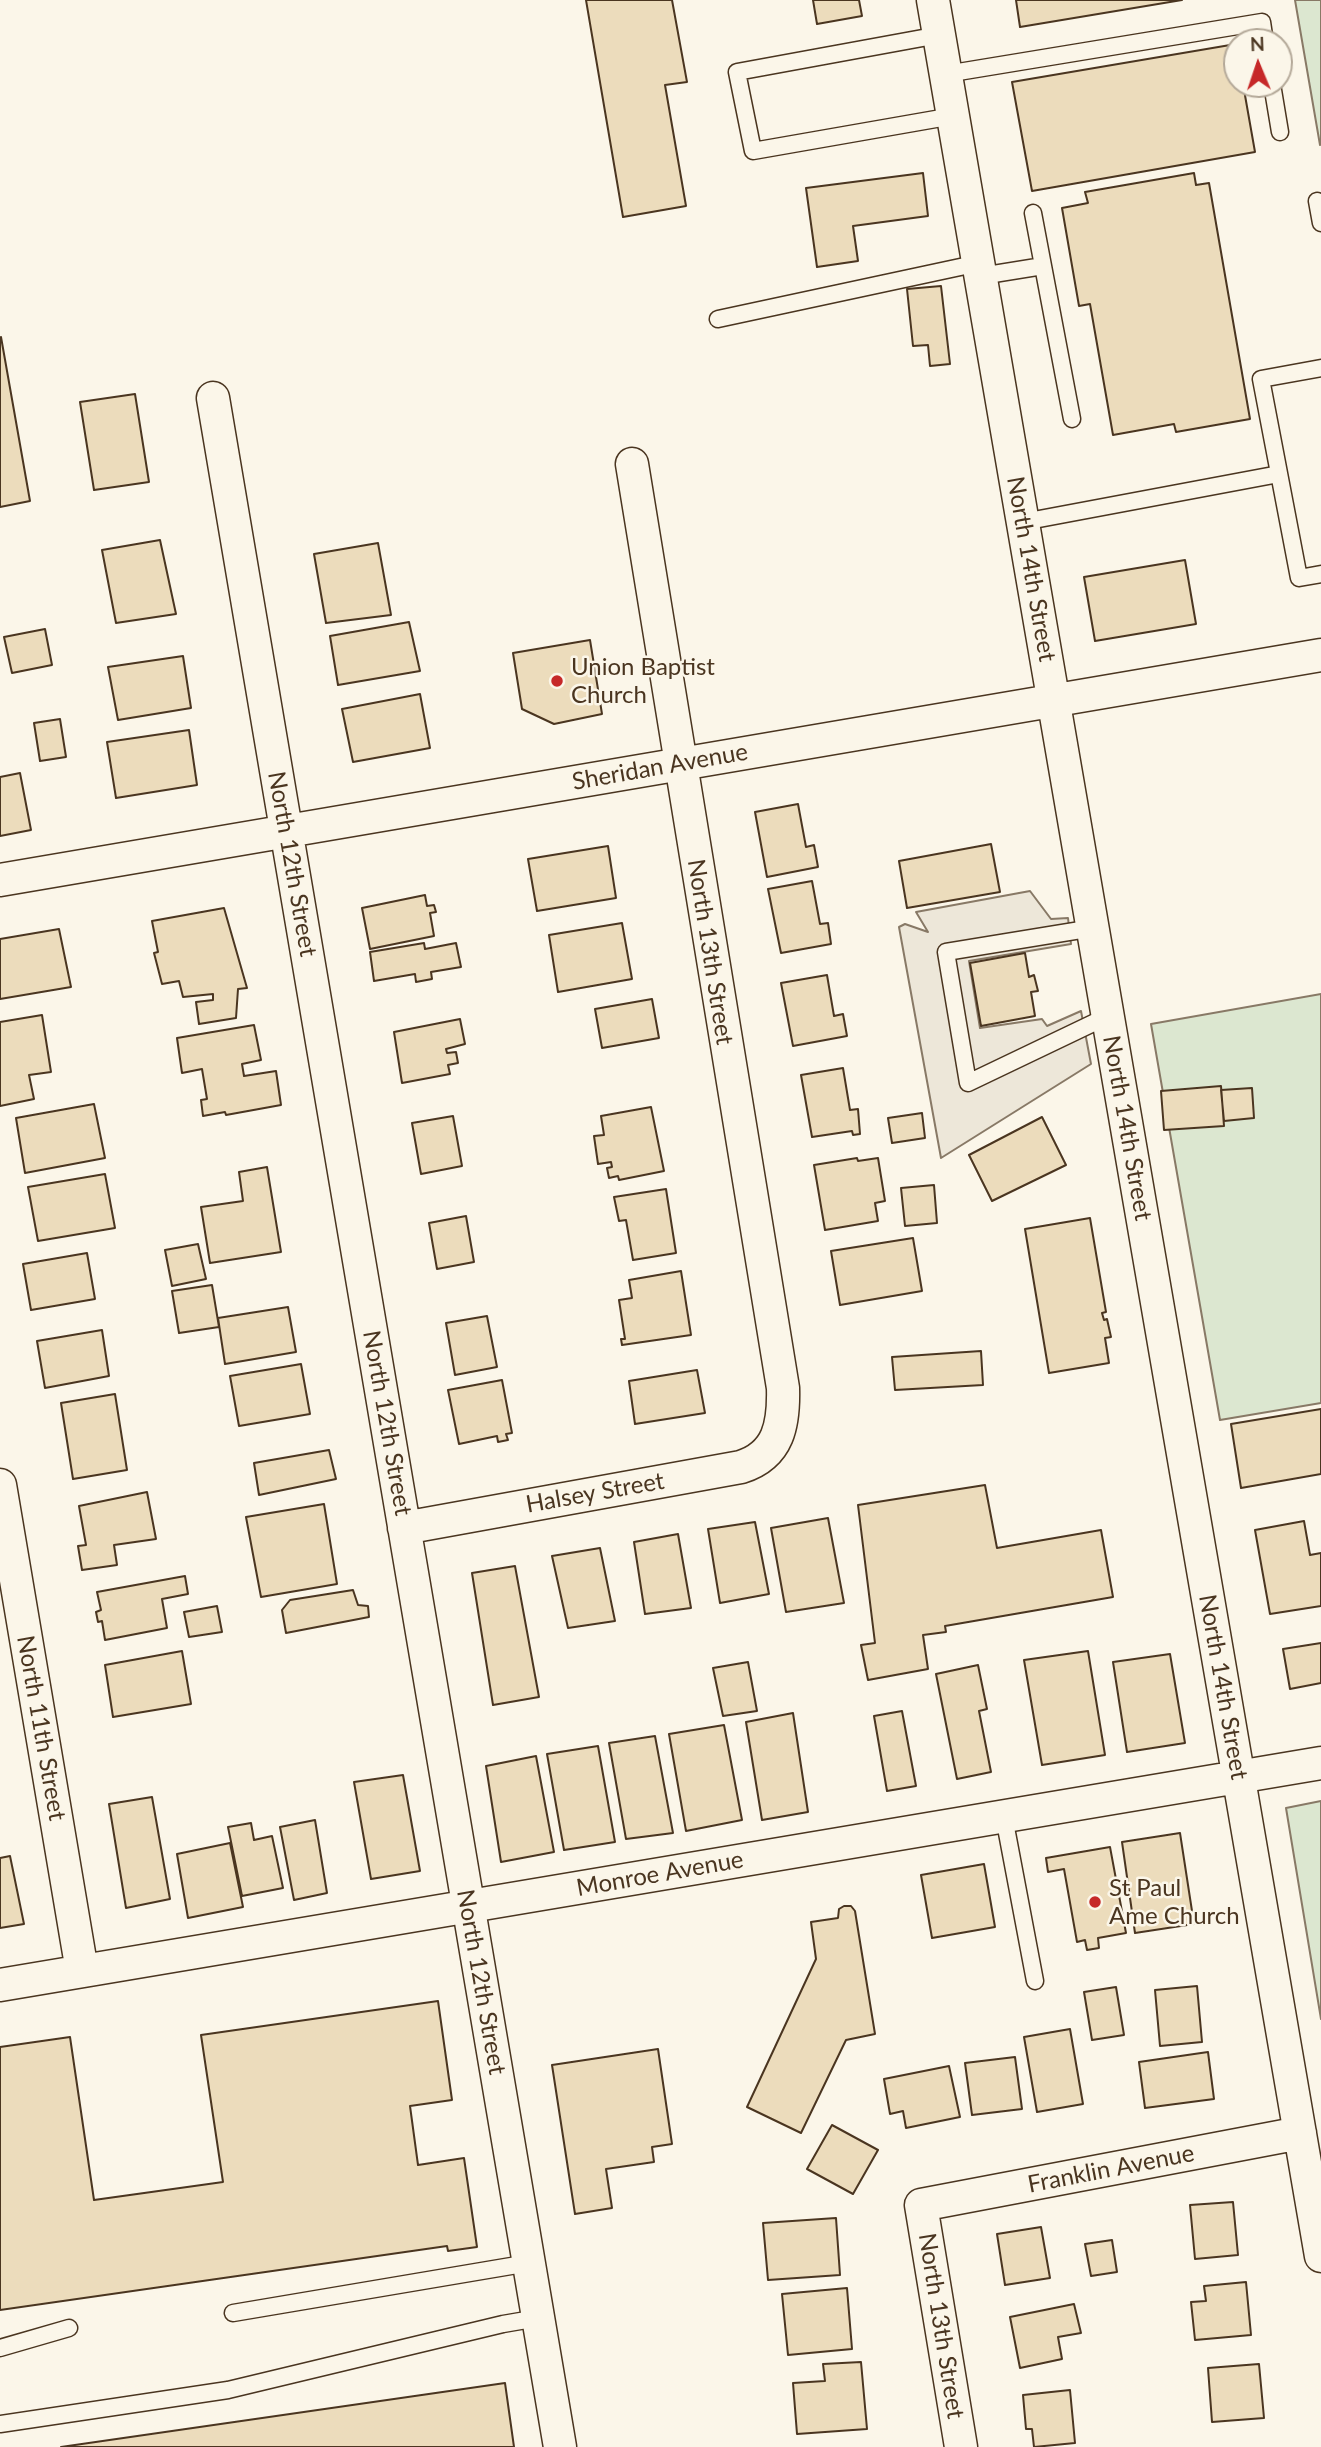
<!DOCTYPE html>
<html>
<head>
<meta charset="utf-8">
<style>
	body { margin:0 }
	#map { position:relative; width:1321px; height:2447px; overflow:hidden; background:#fbf6e9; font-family:Lato,sans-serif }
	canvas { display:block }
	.north { position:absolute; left:1223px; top:28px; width:70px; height:70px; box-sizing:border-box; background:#fbf6e9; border:2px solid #b4a999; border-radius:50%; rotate:358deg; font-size:19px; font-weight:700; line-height:28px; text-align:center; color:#4a3520 }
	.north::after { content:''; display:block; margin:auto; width:24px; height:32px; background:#c62828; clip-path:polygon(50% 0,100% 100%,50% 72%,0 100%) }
</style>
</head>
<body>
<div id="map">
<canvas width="1321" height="2447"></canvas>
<div class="north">N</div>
</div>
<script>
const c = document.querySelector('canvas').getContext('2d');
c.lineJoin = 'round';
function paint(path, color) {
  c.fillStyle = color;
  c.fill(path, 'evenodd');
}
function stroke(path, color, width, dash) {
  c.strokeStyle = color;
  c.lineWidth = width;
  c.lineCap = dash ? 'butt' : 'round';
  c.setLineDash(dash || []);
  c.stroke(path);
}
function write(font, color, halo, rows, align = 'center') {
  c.font = font + ' Lato,sans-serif';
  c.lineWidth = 5;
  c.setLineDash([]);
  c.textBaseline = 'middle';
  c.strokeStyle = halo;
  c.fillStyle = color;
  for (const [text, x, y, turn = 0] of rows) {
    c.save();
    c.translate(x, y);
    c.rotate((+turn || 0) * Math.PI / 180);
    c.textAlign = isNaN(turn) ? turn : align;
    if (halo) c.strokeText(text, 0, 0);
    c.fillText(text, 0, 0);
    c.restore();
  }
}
const green = new Path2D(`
	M 1295,0 L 1321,0 L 1321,144 L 1320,145 Z
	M 1321,994 L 1321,1403 L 1220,1420 L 1151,1024 Z
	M 1321,1801 L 1321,2019 L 1286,1808 Z`);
paint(green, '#dce7d0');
stroke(green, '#887966', 2);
const parking = new Path2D(`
	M 1030,891 L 1051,919 L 1068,918 L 1071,944 L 969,961 L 980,1028 L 1042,1019 L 1047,1026 L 1081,1011 L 1091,1064 L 941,1158 L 899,927 L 905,924 L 928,932 L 916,912 Z`);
paint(parking, '#ede7d9');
stroke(parking, '#887966', 2);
const building = new Path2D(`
	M 586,0 L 672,0 L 687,82 L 665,85 L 686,206 L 623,217 Z
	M 813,0 L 859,0 L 862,16 L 817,24 Z
	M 1016,0 L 1182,0 L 1020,27 Z
	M 1236,44 L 1237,84 L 1243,84 L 1255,152 L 1032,191 L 1012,82 Z
	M 923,173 L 928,216 L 853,226 L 858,261 L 817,267 L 806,188 Z
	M 1194,173 L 1196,185 L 1209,183 L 1250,419 L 1176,432 L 1174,424 L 1113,435 L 1090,304 L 1079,306 L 1062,208 L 1088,203 L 1085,192 Z
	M 941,286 L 950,364 L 930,366 L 928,345 L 913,346 L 907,289 Z
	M 1,337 L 30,501 L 0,507 L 0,338 Z
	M 135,394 L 149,482 L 94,490 L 80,402 Z
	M 160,540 L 176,614 L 116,623 L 102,550 Z
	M 378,543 L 391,615 L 326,623 L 314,554 Z
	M 1185,560 L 1196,624 L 1095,641 L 1084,577 Z
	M 409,622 L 420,671 L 338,685 L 330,636 Z
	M 45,629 L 52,665 L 12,673 L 4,637 Z
	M 590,640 L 602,714 L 554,724 L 522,709 L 513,653 Z
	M 183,656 L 191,708 L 118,720 L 108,667 Z
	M 420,694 L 430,748 L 353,762 L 342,709 Z
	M 60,719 L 66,757 L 40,761 L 34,723 Z
	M 189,730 L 197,785 L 116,798 L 107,742 Z
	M 20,773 L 31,830 L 0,836 L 0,777 Z
	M 798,804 L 806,847 L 814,845 L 818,867 L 767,877 L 755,812 Z
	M 991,844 L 1000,892 L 907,908 L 899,861 Z
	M 608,846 L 616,898 L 537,911 L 528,859 Z
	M 812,881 L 820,924 L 828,923 L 831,944 L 781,953 L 768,889 Z
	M 425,895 L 427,906 L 434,905 L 436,912 L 430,913 L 434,936 L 370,949 L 362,908 Z
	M 224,908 L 247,988 L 238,989 L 236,1018 L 199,1024 L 196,1002 L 213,1000 L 213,994 L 183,997 L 179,981 L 162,984 L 154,953 L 158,952 L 152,921 Z
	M 622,923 L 632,979 L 558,992 L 549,935 Z
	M 59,929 L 71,987 L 0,999 L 0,939 Z
	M 424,943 L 425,949 L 456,943 L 461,967 L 431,972 L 432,979 L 416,982 L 415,974 L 374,981 L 370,952 Z
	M 1025,953 L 1029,977 L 1034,975 L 1038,991 L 1031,992 L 1035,1016 L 981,1026 L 970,963 Z
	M 827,975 L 834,1016 L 843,1014 L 847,1036 L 793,1046 L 781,983 Z
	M 652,999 L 659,1038 L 602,1048 L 595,1009 Z
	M 42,1015 L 51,1072 L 29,1075 L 34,1099 L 0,1106 L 0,1022 Z
	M 460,1019 L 465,1044 L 446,1049 L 447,1053 L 456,1052 L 458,1063 L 448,1065 L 450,1074 L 402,1083 L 394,1032 Z
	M 254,1025 L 261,1060 L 242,1064 L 244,1076 L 276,1071 L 281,1105 L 226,1115 L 225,1112 L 203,1116 L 201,1100 L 207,1099 L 202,1069 L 182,1073 L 177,1038 Z
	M 843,1068 L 850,1110 L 858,1109 L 860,1134 L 853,1135 L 852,1131 L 812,1137 L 801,1075 Z
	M 1221,1086 L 1224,1126 L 1164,1130 L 1161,1091 Z
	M 1252,1088 L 1254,1118 L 1224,1121 L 1221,1090 Z
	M 94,1104 L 105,1158 L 25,1173 L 16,1118 Z
	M 651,1107 L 664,1171 L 619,1180 L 618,1176 L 609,1178 L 607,1168 L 612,1167 L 611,1162 L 598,1164 L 594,1136 L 604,1135 L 601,1116 Z
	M 922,1113 L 925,1138 L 892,1143 L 888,1118 Z
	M 453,1116 L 462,1166 L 421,1174 L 412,1123 Z
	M 1042,1117 L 1066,1165 L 992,1201 L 969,1155 Z
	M 857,1158 L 858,1161 L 878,1158 L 885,1201 L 875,1203 L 878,1221 L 825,1230 L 814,1165 Z
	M 267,1167 L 281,1252 L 210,1263 L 201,1207 L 243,1201 L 239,1172 Z
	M 105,1174 L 115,1228 L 38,1241 L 28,1187 Z
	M 934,1185 L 937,1223 L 905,1226 L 901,1188 Z
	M 666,1189 L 676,1253 L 633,1260 L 626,1220 L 619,1221 L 614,1197 Z
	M 466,1216 L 474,1262 L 437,1269 L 429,1223 Z
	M 1090,1218 L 1106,1312 L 1102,1313 L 1104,1320 L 1107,1319 L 1111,1337 L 1105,1338 L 1109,1363 L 1049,1373 L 1025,1229 Z
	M 913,1238 L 922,1291 L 840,1305 L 831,1251 Z
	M 198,1244 L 206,1279 L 172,1286 L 165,1250 Z
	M 87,1253 L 95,1299 L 31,1310 L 23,1264 Z
	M 681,1271 L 691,1335 L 622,1345 L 621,1339 L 625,1339 L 619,1300 L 632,1298 L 629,1280 Z
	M 212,1285 L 219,1327 L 179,1333 L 172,1291 Z
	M 288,1307 L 296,1352 L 225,1364 L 218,1318 Z
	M 487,1316 L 497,1367 L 455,1375 L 446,1323 Z
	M 102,1330 L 109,1376 L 45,1388 L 37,1341 Z
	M 981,1351 L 983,1385 L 895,1390 L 892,1357 Z
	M 301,1364 L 310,1414 L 239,1426 L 230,1376 Z
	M 697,1370 L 705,1413 L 635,1424 L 629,1381 Z
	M 502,1380 L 512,1433 L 506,1434 L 508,1440 L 498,1442 L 497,1436 L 459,1444 L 448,1390 Z
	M 115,1394 L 127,1470 L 73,1479 L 61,1403 Z
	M 1321,1409 L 1321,1474 L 1241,1488 L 1231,1424 Z
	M 329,1450 L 336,1479 L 259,1495 L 254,1463 Z
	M 985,1485 L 997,1548 L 1101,1530 L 1113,1597 L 945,1626 L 946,1632 L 923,1635 L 928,1669 L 868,1680 L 861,1645 L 875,1643 L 858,1505 Z
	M 147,1492 L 156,1539 L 114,1545 L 117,1565 L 82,1570 L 78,1546 L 86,1545 L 79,1506 Z
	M 324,1504 L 337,1584 L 261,1597 L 246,1517 Z
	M 828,1518 L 844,1603 L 786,1612 L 771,1528 Z
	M 1304,1521 L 1310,1555 L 1321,1553 L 1321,1606 L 1270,1614 L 1255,1530 Z
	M 755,1522 L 769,1594 L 720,1603 L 708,1529 Z
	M 678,1534 L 691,1608 L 645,1614 L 634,1542 Z
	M 600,1548 L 615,1621 L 568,1628 L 552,1556 Z
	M 515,1566 L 539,1697 L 493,1705 L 472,1573 Z
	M 185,1576 L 188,1594 L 162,1599 L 167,1628 L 105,1640 L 102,1621 L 98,1622 L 96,1612 L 101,1610 L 97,1592 Z
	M 353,1590 L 358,1605 L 368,1606 L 369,1617 L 286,1633 L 282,1610 L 290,1600 Z
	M 217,1606 L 222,1632 L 189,1637 L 184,1612 Z
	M 1321,1643 L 1321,1683 L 1290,1689 L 1283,1649 Z
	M 182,1651 L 191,1704 L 113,1717 L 105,1665 Z
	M 1088,1651 L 1105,1755 L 1042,1765 L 1024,1660 Z
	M 1170,1654 L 1185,1743 L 1127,1752 L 1113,1662 Z
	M 748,1662 L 757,1711 L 723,1716 L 713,1668 Z
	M 978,1665 L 987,1709 L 979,1711 L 991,1772 L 957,1779 L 936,1674 Z
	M 902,1711 L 916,1786 L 887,1791 L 874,1716 Z
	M 793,1713 L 808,1812 L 762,1820 L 746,1722 Z
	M 724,1725 L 742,1820 L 686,1831 L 669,1734 Z
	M 655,1736 L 673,1833 L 626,1839 L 609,1743 Z
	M 598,1746 L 615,1842 L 564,1850 L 547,1754 Z
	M 536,1756 L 554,1852 L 501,1862 L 486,1766 Z
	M 403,1775 L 420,1871 L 371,1879 L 354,1782 Z
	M 152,1797 L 170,1899 L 126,1908 L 109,1804 Z
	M 315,1820 L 327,1893 L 294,1900 L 280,1827 Z
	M 251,1823 L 254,1840 L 272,1836 L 283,1888 L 242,1896 L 228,1827 Z
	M 1180,1833 L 1194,1924 L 1135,1933 L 1122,1842 Z
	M 230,1843 L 243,1907 L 188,1918 L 177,1854 Z
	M 1110,1847 L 1126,1933 L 1098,1938 L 1099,1948 L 1087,1950 L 1085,1940 L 1077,1942 L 1064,1869 L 1048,1872 L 1046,1858 Z
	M 10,1856 L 24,1924 L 0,1928 L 0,1858 Z
	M 984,1864 L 995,1927 L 932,1938 L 921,1875 Z
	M 844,1906 L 851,1906 L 855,1911 L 875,2034 L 846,2040 L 801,2133 L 747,2107 L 816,1959 L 811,1922 L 838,1918 L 839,1909 Z
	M 1197,1986 L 1202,2042 L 1160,2046 L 1155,1990 Z
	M 1116,1987 L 1124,2035 L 1092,2040 L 1084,1992 Z
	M 438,2001 L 452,2100 L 410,2106 L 418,2165 L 464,2158 L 477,2247 L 448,2251 L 447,2246 L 0,2310 L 0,2047 L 70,2037 L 94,2200 L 223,2182 L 201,2035 Z
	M 1070,2029 L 1083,2104 L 1037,2112 L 1024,2037 Z
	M 658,2049 L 672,2144 L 652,2147 L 654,2162 L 606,2169 L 612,2208 L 575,2214 L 552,2065 Z
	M 1208,2052 L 1214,2099 L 1145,2108 L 1139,2062 Z
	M 1015,2057 L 1022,2109 L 972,2115 L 965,2063 Z
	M 949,2066 L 960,2117 L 906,2128 L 903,2111 L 890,2114 L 884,2079 Z
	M 832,2125 L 878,2150 L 853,2194 L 807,2169 Z
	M 1233,2202 L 1238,2255 L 1195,2259 L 1190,2205 Z
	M 836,2218 L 840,2275 L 768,2280 L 763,2223 Z
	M 1041,2227 L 1050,2278 L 1005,2285 L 997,2234 Z
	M 1112,2240 L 1117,2272 L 1091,2276 L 1085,2244 Z
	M 1246,2282 L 1251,2335 L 1195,2340 L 1191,2302 L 1206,2301 L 1204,2286 Z
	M 847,2288 L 852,2349 L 788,2355 L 782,2294 Z
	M 1074,2304 L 1081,2333 L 1058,2337 L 1062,2359 L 1020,2368 L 1010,2317 Z
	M 861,2362 L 867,2429 L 797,2434 L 793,2383 L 825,2381 L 823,2364 Z
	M 1259,2364 L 1264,2418 L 1212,2422 L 1208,2368 Z
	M 505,2383 L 514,2447 L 61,2447 Z
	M 1070,2390 L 1075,2443 L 1034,2447 L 1032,2429 L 1026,2429 L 1023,2395 Z`);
paint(building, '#ecdcbc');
stroke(building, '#4a3520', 2);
const service = new Path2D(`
	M 939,35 L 737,72 L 753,151 L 953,116
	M 946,74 L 1262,22 L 1265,42
	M 1272,84 L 1280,132
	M 1317,201 L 1321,223
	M 1033,213 L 1072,419
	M 981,276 L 1043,266
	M 718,319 L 979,263
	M 1321,368 L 1261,379 L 1299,578 L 1321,574
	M 1023,522 L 1279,474
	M 1093,928 L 946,952 L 968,1083 L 1108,1016
	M 1004,1817 L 1035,1981
	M 233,2313 L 529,2263
	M 0,2348 L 69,2328
	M 0,2424 L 228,2390 L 503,2324 L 538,2318`);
const minor = new Path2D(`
	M 933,0 L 1321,2256
	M 213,398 L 560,2447
	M 0,880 L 1321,655
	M 0,1485 L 82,1971
	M 404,1528 L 741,1467 C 779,1455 784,1424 783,1388 L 632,464
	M 0,1985 L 1321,1763
	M 961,2447 L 921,2205 L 1300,2133`);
stroke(service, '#4a3520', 19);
stroke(minor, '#4a3520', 35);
stroke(service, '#fbf6e9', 16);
stroke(minor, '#fbf6e9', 32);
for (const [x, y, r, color] of [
	[557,681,7,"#c62828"],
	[1095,1902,7,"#c62828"]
]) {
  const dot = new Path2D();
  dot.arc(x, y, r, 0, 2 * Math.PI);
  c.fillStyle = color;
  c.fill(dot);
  stroke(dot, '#fbf6e9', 2.5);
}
write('24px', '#4a3520', '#fbf6e9', [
	["North 14th Street",1031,569,80],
	["Sheridan Avenue",660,767,-10],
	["North 12th Street",292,864,80],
	["North 13th Street",710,952,81],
	["North 14th Street",1127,1128,80],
	["North 12th Street",387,1423,80],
	["Halsey Street",595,1493,-10],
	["North 14th Street",1223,1687,80],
	["North 11th Street",41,1728,80],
	["Monroe Avenue",660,1874,-10],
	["North 12th Street",481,1982,80],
	["Franklin Avenue",1111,2169,-11],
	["North 13th Street",941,2326,81]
]);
write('24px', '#4a3520', '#fbf6e9', [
	["Union Baptist",571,667],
	["Church",571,695],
	["St Paul",1109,1888],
	["Ame Church",1109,1916]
], 'left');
</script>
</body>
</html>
